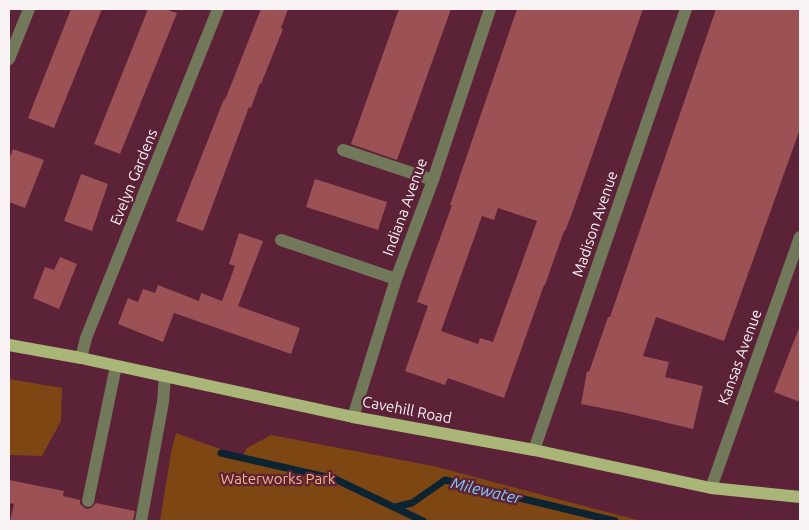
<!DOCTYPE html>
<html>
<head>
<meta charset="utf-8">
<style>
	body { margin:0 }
	#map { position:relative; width:809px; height:530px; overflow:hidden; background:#5b2238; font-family:Ubuntu,sans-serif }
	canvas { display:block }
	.frame { position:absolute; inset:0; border:10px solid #faf3f5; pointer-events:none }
</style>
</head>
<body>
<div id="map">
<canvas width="809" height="530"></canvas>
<div class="frame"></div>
</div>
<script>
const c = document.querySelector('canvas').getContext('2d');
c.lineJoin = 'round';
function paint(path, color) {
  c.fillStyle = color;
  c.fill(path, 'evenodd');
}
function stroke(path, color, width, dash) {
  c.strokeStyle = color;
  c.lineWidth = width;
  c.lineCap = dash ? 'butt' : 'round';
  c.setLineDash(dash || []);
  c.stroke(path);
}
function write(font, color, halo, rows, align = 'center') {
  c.font = font + ' Ubuntu,sans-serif';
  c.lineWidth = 4.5;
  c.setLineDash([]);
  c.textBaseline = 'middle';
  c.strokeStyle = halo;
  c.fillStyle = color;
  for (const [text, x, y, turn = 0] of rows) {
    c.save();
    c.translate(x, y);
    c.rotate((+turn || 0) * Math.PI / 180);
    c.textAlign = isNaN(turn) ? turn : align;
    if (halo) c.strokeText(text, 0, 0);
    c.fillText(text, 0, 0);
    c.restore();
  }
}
paint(new Path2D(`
	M 9,379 L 62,388 L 61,421 L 42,456 L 9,455 Z
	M 176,433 L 242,457 L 247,448 L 271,435 L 433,466 L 641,521 L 160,521 L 171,452 Z`), '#7e4613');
stroke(new Path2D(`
	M 221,453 L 335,479 L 423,521
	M 395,507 L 412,503 L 445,480 L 615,521`), '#0c2332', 7);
paint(new Path2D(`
	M 71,9 L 102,9 L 54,128 L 28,118 Z
	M 148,9 L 165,9 L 177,13 L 120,154 L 94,144 Z
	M 261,9 L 288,9 L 281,28 L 283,29 L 261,84 L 260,83 L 251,108 L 249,107 L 203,231 L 176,221 L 224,99 L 225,100 Z
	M 399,9 L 451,9 L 397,160 L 351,144 Z
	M 517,9 L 643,9 L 571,216 L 565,231 L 564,231 L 545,285 L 544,285 L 504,398 L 448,378 L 445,385 L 405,371 L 428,306 L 417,302 L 452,205 L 450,205 ZM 498,208 L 537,221 L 493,342 L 480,338 L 478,344 L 441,331 L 482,216 L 494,220 Z
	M 716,9 L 800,9 L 800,129 L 724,341 L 656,317 L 643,356 L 669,362 L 665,377 L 703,386 L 693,429 L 622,412 L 581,404 L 587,371 L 589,372 L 608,317 L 610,317 Z
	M 13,149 L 44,160 L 25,208 L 9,202 L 9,160 Z
	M 81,174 L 108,184 L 92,231 L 64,221 Z
	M 315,179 L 387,202 L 378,230 L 306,207 Z
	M 239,233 L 263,241 L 238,306 L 300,328 L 291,354 L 174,313 L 163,342 L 118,324 L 128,298 L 138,302 L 143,289 L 155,293 L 158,285 L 199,301 L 201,293 L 222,301 L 235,266 L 229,264 Z
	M 60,257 L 77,264 L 59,309 L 33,298 L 45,267 L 54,270 Z
	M 799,328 L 800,328 L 800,402 L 774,392 Z
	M 9,480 L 64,491 L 63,496 L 80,500 L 80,504 L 86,509 L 91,508 L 96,503 L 135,511 L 133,521 L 10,521 L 14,504 L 9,503 Z`), '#9c5154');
stroke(new Path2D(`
	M 9,59 L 29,9
	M 343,150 L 433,180
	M 281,240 L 396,279
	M 81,358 L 86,338 L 218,9
	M 353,417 L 396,279 L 433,180 L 490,9
	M 534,450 L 686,9
	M 711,488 L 800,237
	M 88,501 L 116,366
	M 141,521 L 163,402 L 165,376`), '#72785a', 12);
stroke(new Path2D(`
	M 9,345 L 81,358 L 353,417 L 534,450 L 711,488 L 800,497`), '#a9b678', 12);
write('15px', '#faf3f5', '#5b2238', [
	["Evelyn Gardens",134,177,-68],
	["Indiana Avenue",405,207,-70],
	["Madison Avenue",595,224,-71],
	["Kansas Avenue",740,357,-70],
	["Cavehill Road",407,410,11]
]);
write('15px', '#f8b480', '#5b2238', [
	["Waterworks Park",278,479]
]);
write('italic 16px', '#7fccfe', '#5b2238', [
	["Milewater",486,491,13]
]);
</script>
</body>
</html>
